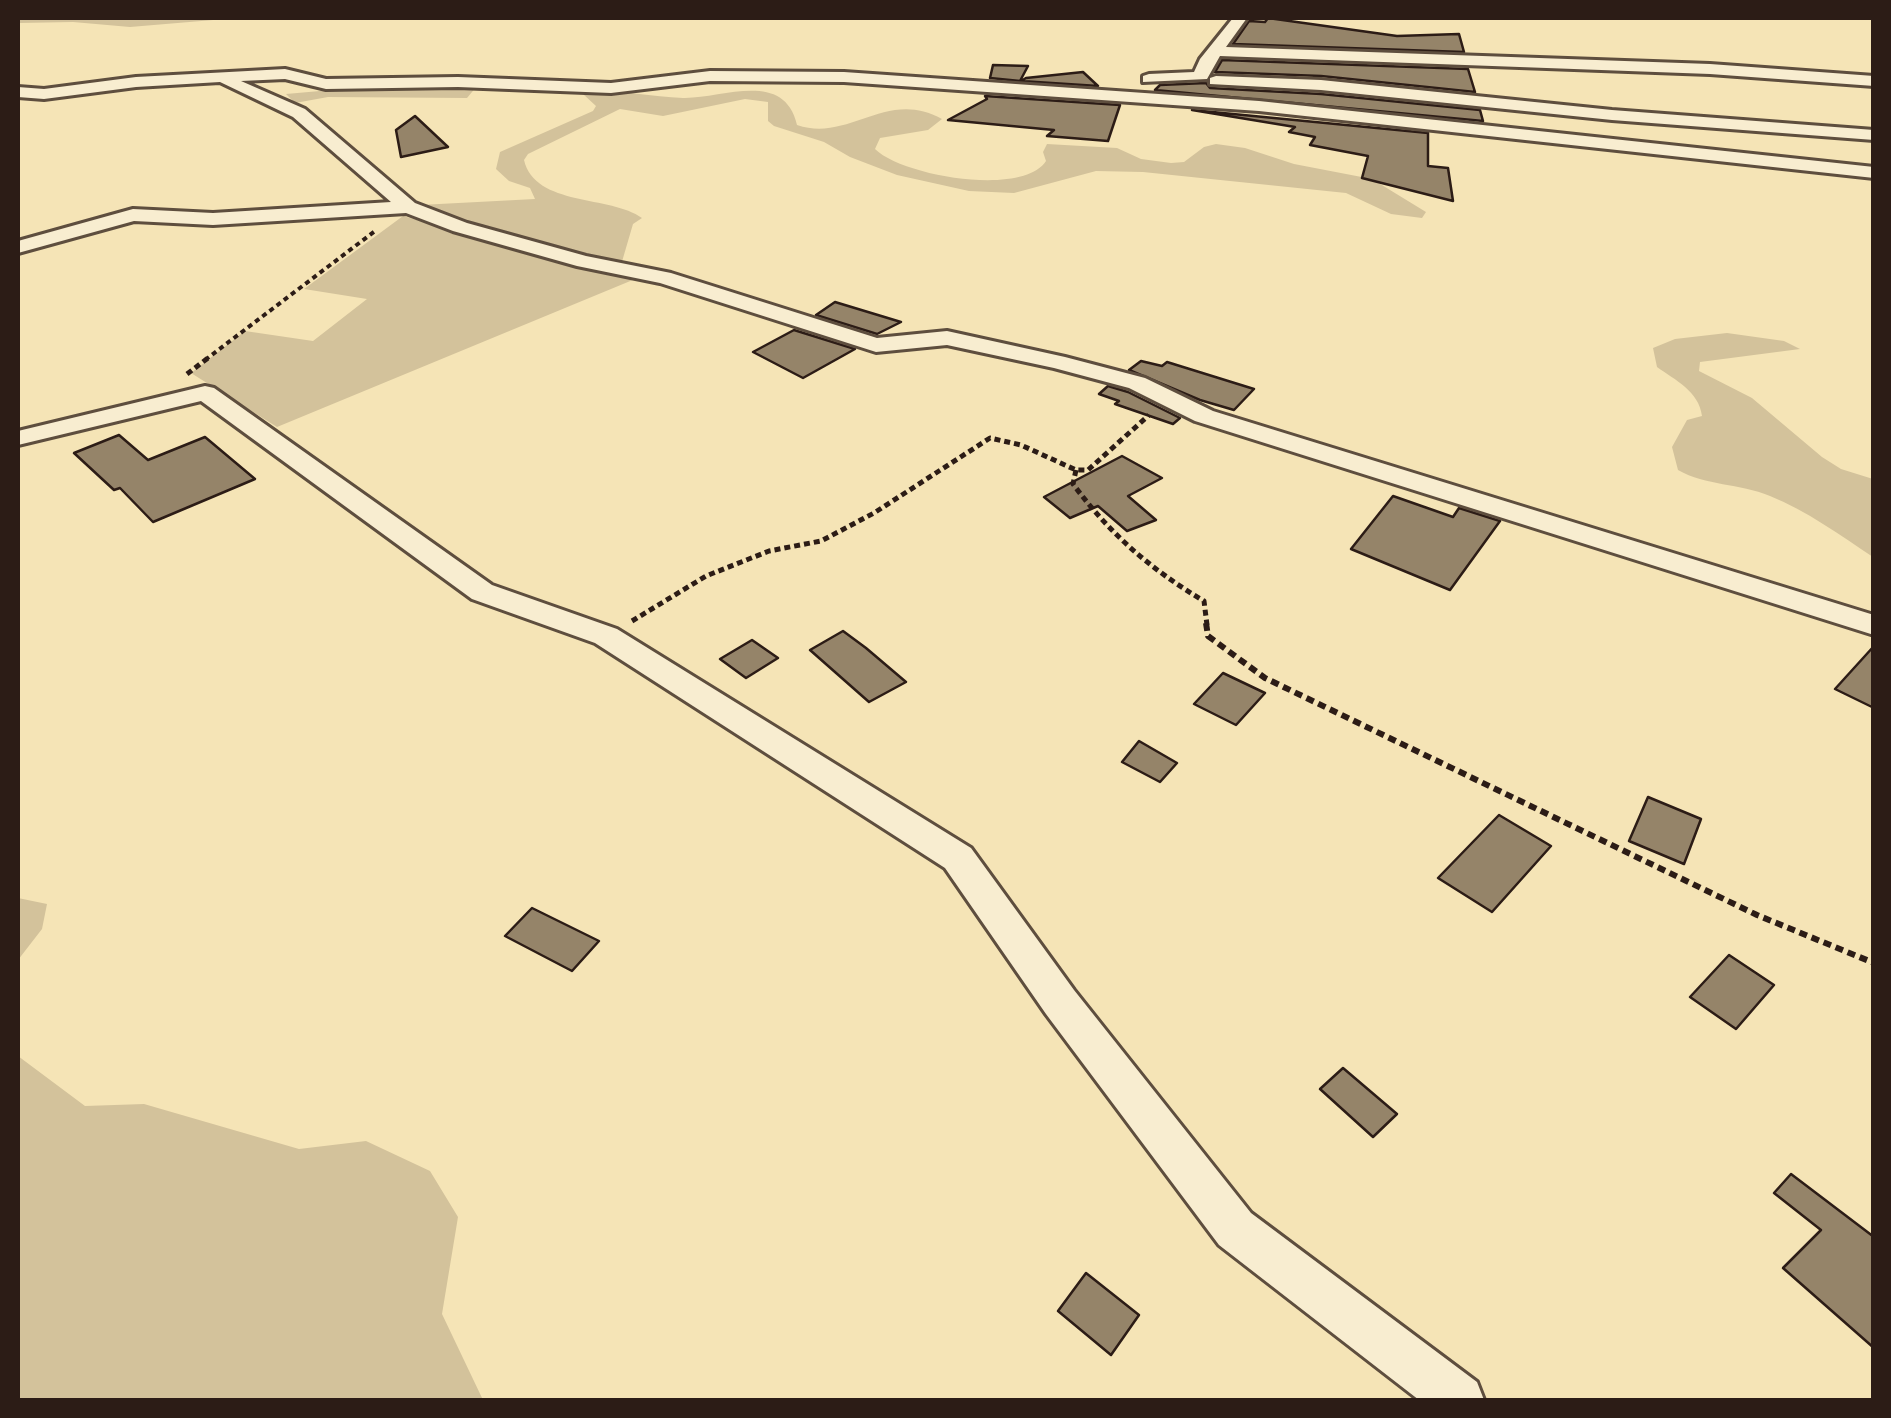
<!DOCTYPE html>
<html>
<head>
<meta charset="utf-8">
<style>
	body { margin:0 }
	#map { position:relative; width:1891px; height:1418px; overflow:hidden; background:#f5e4b6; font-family:"Libre Bodoni",serif }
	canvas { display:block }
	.frame { position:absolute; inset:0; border:20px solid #2c1c16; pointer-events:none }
</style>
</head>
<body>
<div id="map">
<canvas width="1891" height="1418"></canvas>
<div class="frame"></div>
</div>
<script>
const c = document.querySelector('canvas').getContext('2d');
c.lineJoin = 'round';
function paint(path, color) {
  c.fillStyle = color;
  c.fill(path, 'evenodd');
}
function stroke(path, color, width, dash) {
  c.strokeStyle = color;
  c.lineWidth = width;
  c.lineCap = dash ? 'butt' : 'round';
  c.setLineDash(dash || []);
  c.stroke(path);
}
paint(new Path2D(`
	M 18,18 L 237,18 L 130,27 L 73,22 L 18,23 Z
	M 477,86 L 467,98 L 328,97 L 295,103 L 286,94 L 354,88 Z
	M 590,90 C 622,90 652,97 683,98 C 722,99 784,69 797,125 C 849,143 886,88 942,119 L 928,130 L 880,138 L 875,149 C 902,176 1023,197 1046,161 L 1043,152 L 1047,144 L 1117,148 L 1141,159 L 1171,163 L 1184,162 L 1204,147 L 1216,144 L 1245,148 L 1294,164 L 1372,179 L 1426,212 L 1422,218 L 1391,214 L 1346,193 L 1143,172 L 1096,171 L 1014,193 L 969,191 L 897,175 L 850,157 L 824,142 L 774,126 L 768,121 L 768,102 L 745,99 L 663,116 L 620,109 L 528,154 L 524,160 C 535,207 611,195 642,218 L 633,224 L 621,265 L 588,260 L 434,215 L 420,205 L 535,199 L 530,188 L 509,181 L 496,169 L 500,152 L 593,111 L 596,106 L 583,94 Z
	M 403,216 L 576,266 L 640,277 L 277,427 L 191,373 L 245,331 L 313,341 L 367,299 L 304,289 Z
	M 1727,333 L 1784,341 L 1800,349 L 1700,362 L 1699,371 L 1752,398 L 1822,457 L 1841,469 L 1873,479 L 1873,557 C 1840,535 1807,511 1770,496 C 1739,483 1706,486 1678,470 L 1672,447 L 1687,420 L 1702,416 C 1699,391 1675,380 1657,367 L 1653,348 L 1675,339 Z
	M 18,898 L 47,904 L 42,929 L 18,960 Z
	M 18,1056 L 85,1106 L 144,1104 L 299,1149 L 366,1141 L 430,1171 L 458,1217 L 442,1314 L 483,1400 L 18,1400 Z`), '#d3c29b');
const building = new Path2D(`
	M 1268,18 L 1397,36 L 1459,34 L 1464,52 L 1233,44 L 1249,21 L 1265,22 Z
	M 1222,60 L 1468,69 L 1475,92 L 1321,76 L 1215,72 Z
	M 993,65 L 1028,66 L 1020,81 L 990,78 Z
	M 1083,72 L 1098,86 L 1021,81 L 1026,78 Z
	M 1206,83 L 1210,88 L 1321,94 L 1480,110 L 1483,121 L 1155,90 L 1160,85 Z
	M 985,96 L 1120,105 L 1108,141 L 1047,136 L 1054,130 L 948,120 L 987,99 Z
	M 1192,110 L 1428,133 L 1428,166 L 1448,168 L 1453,201 L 1362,178 L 1368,156 L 1310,145 L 1315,137 L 1289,132 L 1295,127 Z
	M 415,116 L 448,147 L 401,157 L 396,130 Z
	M 835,302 L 901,322 L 877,334 L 816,315 Z
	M 794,330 L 855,349 L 803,378 L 753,352 Z
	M 1141,361 L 1162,366 L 1167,362 L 1254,389 L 1234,410 L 1200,400 L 1129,370 Z
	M 1108,386 L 1128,392 L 1180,418 L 1173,424 L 1115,404 L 1119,401 L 1099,394 Z
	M 119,435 L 148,460 L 205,437 L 255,479 L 153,522 L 120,488 L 114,490 L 74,453 Z
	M 1122,456 L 1162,478 L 1128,496 L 1156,520 L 1127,531 L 1098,506 L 1070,518 L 1044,497 Z
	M 1393,496 L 1453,517 L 1459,508 L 1500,521 L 1450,590 L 1351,549 Z
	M 843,631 L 866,648 L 906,682 L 869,702 L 810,650 Z
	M 752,640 L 778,658 L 746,678 L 720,659 Z
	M 1874,646 L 1874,708 L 1835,689 Z
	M 1223,673 L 1265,693 L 1236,725 L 1194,704 Z
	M 1139,741 L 1177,763 L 1160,782 L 1122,762 Z
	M 1648,797 L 1701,819 L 1684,864 L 1629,841 Z
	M 1499,815 L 1551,846 L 1492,912 L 1438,878 Z
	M 532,908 L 599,941 L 572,971 L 505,936 Z
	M 1729,955 L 1774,985 L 1736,1029 L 1690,997 Z
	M 1343,1068 L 1397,1114 L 1373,1137 L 1320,1089 Z
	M 1791,1174 L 1874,1237 L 1874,1348 L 1783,1268 L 1821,1230 L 1774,1193 Z
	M 1086,1273 L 1139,1315 L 1111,1355 L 1058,1311 Z`);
paint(building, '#958469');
stroke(building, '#2c1c16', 2.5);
const minor = new Path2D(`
	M 1233,18 L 1247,18 L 1226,47 L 1710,64 L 1874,76 L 1874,86 L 1710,74 L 1220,56 L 1207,79 L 1143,82 L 1143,76 L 1149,74 L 1194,72 L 1200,59 Z
	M 285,69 L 326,79 L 458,77 L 611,83 L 710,71 L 844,72 L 1259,101 L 1874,167 L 1874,178 L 1259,111 L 844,82 L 710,81 L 611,93 L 458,87 L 326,89 L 285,79 L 241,81 L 305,109 L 415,203 L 467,223 L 586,256 L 671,273 L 877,338 L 947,331 L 1065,357 L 1145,378 L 1213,411 L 1874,615 L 1874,635 L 1195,421 L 1129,388 L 1054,368 L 947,345 L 876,352 L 660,283 L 577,266 L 453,231 L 406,213 L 213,225 L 134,221 L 18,253 L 18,241 L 133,209 L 213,213 L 391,202 L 293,117 L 220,82 L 136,87 L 44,99 L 18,97 L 18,87 L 44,89 L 136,77 Z
	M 1216,76 L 1321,80 L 1612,110 L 1874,130 L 1874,140 L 1612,120 L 1321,90 L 1210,84 L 1210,78 Z
	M 205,386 L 214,388 L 492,585 L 617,629 L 971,848 L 1074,990 L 1251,1213 L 1477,1382 L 1484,1400 L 1419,1400 L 1219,1245 L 1046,1014 L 945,868 L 595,643 L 472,599 L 201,401 L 18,445 L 18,431 Z`);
stroke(minor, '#5e4e3e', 6);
stroke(new Path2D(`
	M 205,360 L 375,231`), '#2c1c16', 4, [5, 4]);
stroke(new Path2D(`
	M 187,374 L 208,358
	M 1076,470 L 1073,484 C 1110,534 1150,569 1204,601 L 1207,625
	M 632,621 L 706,576 L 769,551 L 821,541 L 874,513 L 990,438 L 1021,445 L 1076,470 L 1088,470 L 1149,415`), '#2c1c16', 5, [6, 4]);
stroke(new Path2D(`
	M 1206,623 L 1208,636 L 1265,678 L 1757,915 L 1874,963`), '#2c1c16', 6, [8, 5]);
paint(minor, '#f8edd0');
</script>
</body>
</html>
